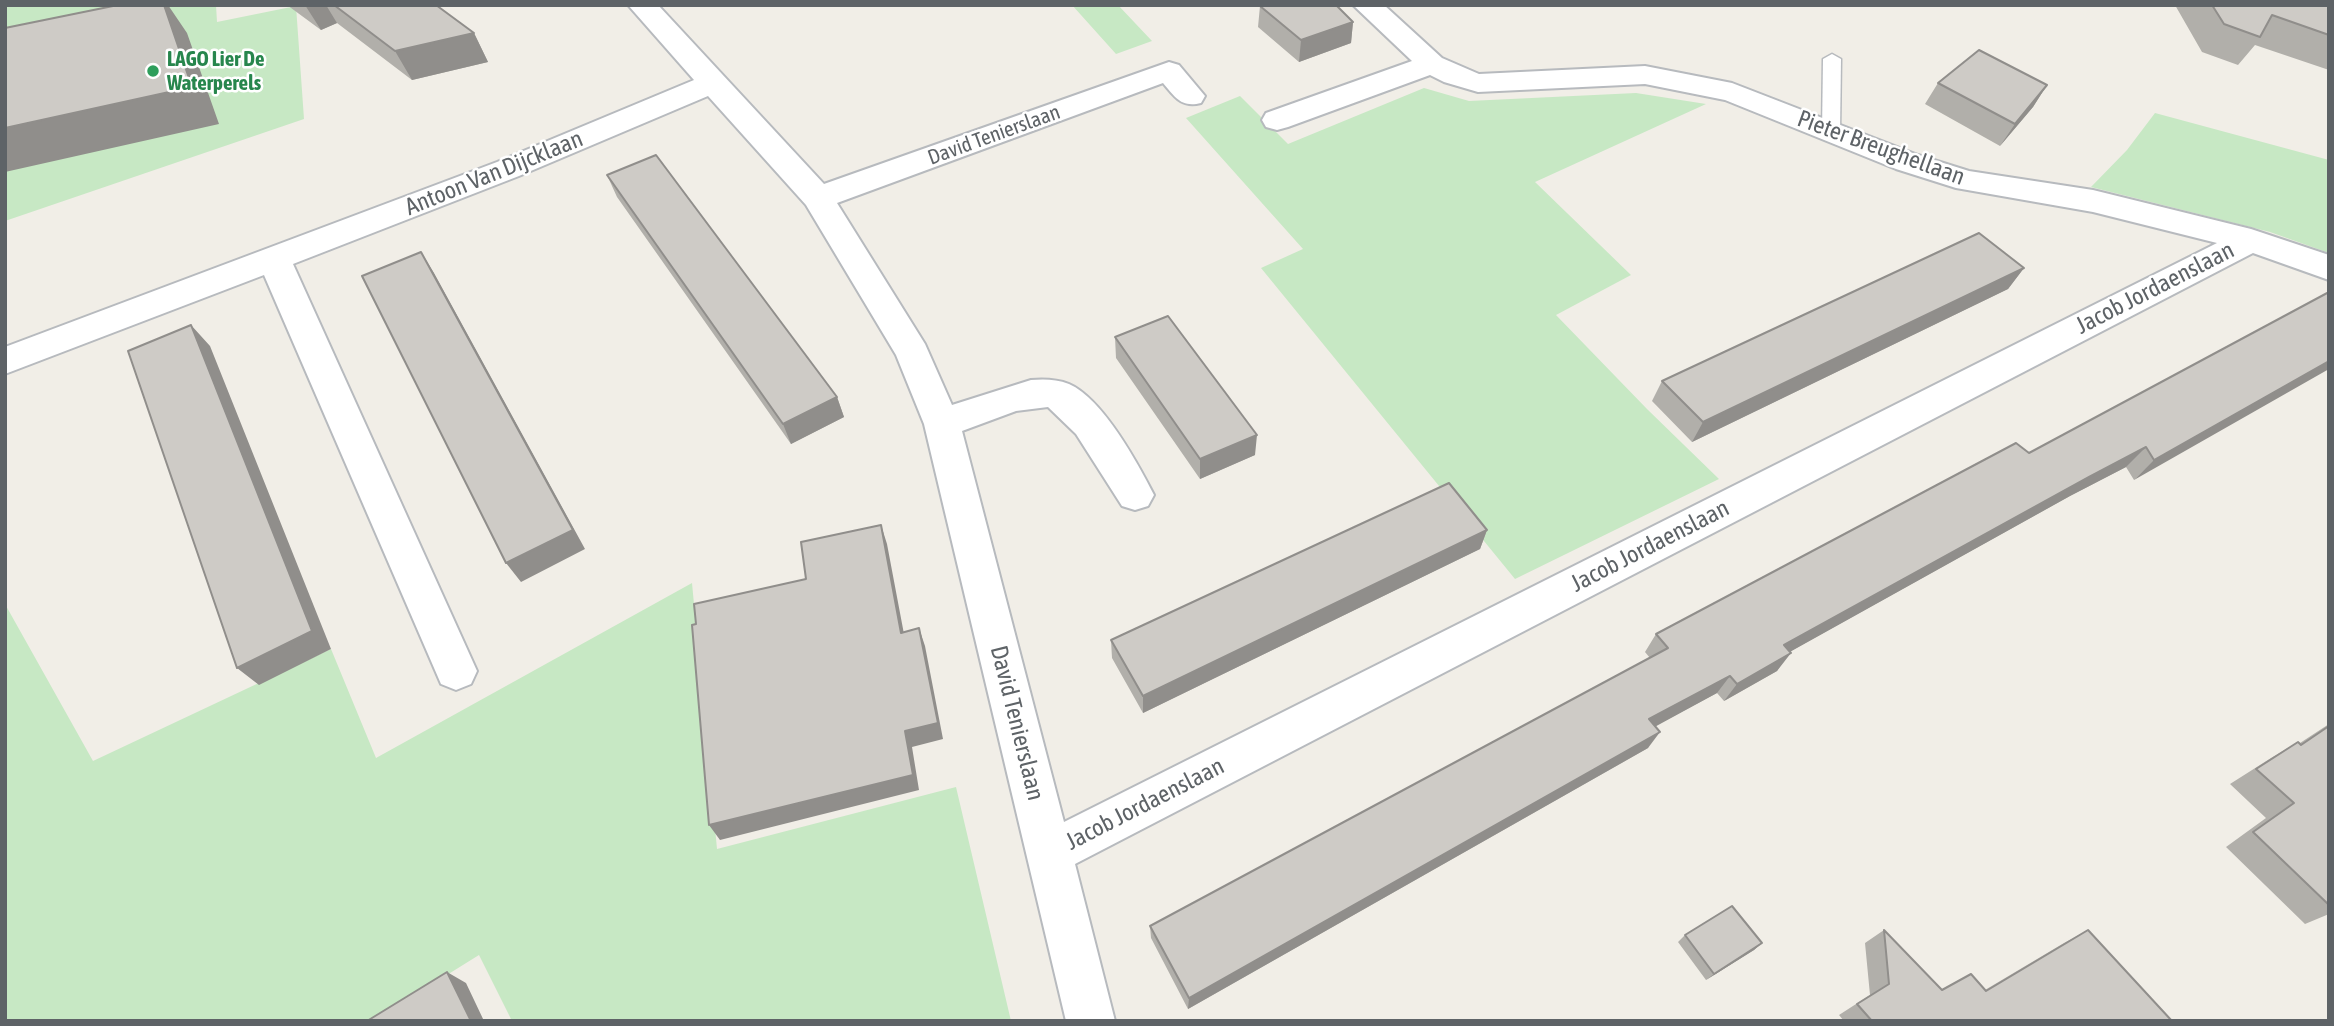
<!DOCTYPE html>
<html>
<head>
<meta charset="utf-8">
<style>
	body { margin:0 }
	#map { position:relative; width:2334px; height:1026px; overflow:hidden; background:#f1eee7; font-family:"Asap Condensed",sans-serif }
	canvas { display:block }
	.frame { position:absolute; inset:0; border:7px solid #5e6367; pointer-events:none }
</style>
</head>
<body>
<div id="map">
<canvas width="2334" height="1026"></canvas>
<div class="frame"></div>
</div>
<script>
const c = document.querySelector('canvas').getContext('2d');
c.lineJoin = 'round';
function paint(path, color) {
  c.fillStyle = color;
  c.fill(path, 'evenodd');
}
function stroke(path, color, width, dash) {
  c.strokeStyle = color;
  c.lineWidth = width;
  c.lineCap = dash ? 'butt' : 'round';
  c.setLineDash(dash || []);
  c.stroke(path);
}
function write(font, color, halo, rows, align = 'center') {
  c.font = font + ' "Asap Condensed",sans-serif';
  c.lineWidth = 5;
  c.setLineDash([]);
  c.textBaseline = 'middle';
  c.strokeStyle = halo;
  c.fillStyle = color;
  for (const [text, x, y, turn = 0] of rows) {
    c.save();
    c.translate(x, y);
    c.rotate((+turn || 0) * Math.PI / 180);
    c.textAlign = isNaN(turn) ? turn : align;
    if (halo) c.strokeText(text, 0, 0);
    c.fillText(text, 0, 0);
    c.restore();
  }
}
paint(new Path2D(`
	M 5,5 L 216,5 L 217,22 L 296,6 L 304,119 L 5,221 Z
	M 1072,5 L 1118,5 L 1152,41 L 1116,54 Z
	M 1424,88 L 1469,101 L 1636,93 L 1706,104 L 1535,182 L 1631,275 L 1556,315 L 1647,409 L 1719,479 L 1515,579 L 1261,268 L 1303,249 L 1186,118 L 1240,96 L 1288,144 Z
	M 2155,113 L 2329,160 L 2329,253 L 2270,232 L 2091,187 L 2127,150 Z
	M 692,583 L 717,849 L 956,787 L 1011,1021 L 512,1021 L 479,955 L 373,1021 L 5,1021 L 5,604 L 93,761 L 331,649 L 376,758 Z`), '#c7e8c4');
const service = new Path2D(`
	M 1832,54 L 1841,59 L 1840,132 L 1831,138 L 1822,132 L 1823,59 Z`);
const minor = new Path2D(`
	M 628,5 L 658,5 L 824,184 L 1169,62 L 1179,65 L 1205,96 L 1201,103 C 1181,108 1175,97 1163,83 L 837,203 L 925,344 L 952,405 L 1031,380 C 1044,379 1056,379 1069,384 C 1103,399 1137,462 1154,495 L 1148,506 L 1135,510 L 1122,506 L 1076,434 L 1048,407 L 1016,411 L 962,431 L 1064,822 L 2217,243 L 2093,212 L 1956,188 L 1896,169 L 1725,100 L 1645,84 L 1478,92 L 1444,82 L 1430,75 L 1288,127 L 1277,130 L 1266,127 L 1262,120 L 1266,113 L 1412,61 L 1353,5 L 1384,5 L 1442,58 L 1479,74 L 1645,66 L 1732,83 L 1918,155 L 1969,171 L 2093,190 L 2251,229 L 2329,255 L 2329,280 L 2253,253 L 1075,864 L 1115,1021 L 1066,1021 L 924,424 L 896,355 L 806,205 L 708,96 L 519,176 L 293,264 L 477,671 L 471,684 L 456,690 L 441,684 L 264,275 L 5,374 L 5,347 L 497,162 L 694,80 Z`);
stroke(service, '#b7babe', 3);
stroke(minor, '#b7babe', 4);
paint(service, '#fff');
paint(minor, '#fff');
paint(new Path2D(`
	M 287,5 L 436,5 L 474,33 L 488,62 L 412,80 L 337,23 L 321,30 Z
	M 2175,5 L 2329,5 L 2329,70 L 2255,45 L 2238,65 L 2202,52 Z
	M 1260,6 L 1353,22 L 1351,43 L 1299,62 L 1258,27 Z
	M 1938,83 L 2047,85 L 2033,107 L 2000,146 L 1925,104 Z
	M 607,175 L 837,397 L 844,417 L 791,444 L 617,197 Z
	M 2024,268 L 2008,289 L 1692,442 L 1652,401 L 1662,381 Z
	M 2329,292 L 2134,480 L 2126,467 L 2070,496 L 1789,652 L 1777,671 L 1724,701 L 1717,693 L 1655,726 L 1648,748 L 1188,1009 L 1151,938 L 1150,926 L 1650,658 L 1645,652 L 1656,634 L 2029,453 Z
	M 1115,337 L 1255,455 L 1200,479 L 1116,358 Z
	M 1487,530 L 1480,549 L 1143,713 L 1112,658 L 1111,640 Z
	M 2329,724 L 2329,914 L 2305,924 L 2226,847 L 2266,818 L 2230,784 L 2271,758 L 2298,742 L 2300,743 Z
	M 1884,930 L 1942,990 L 1971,974 L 1985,990 L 2064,943 L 2088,930 L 2172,1021 L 1844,1021 L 1839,1015 L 1870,995 L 1865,943 Z
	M 1685,935 L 1762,943 L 1754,950 L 1706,980 L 1678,942 Z`), '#b1afaa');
paint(new Path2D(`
	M 164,5 L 168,5 L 187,33 L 219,124 L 5,172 L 5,128 Z
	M 305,5 L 326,5 L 337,23 L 321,30 Z
	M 1353,22 L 1351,43 L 1299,62 L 1301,40 Z
	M 474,33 L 488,62 L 412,80 L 395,51 Z
	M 2047,85 L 2033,107 L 2000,146 L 2015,124 Z
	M 421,252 L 434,273 L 585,549 L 521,582 L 506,563 Z
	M 2024,268 L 2008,289 L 1692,442 L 1703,422 Z
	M 191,325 L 210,346 L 331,649 L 259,685 L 237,668 Z
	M 2329,361 L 2329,369 L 2134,480 L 2154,460 Z
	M 837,397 L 844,417 L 791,444 L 783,424 Z
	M 1257,435 L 1255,455 L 1200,479 L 1200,459 Z
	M 2146,447 L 2126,467 L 2070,496 L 1770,663 L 1784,645 L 2089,477 Z
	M 881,525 L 887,544 L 907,650 L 901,633 Z
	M 1487,530 L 1480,549 L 1143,713 L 1143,696 Z
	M 919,628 L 925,646 L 943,739 L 912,747 L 919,790 L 720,840 L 709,825 L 905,731 Z
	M 1791,653 L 1777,671 L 1724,701 L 1737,684 Z
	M 1730,676 L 1717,693 L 1638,736 L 1649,719 Z
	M 1660,732 L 1648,748 L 1188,1009 L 1189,998 Z
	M 1762,943 L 1754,950 L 1706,980 L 1714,974 Z
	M 447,972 L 466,983 L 484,1021 L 471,1021 Z`), '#908e8b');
const building = new Path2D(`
	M 118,5 L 164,5 L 192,87 L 5,128 L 5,28 Z
	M 334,5 L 436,5 L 474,33 L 395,51 Z
	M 1336,5 L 1353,22 L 1301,40 L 1260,6 Z
	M 2212,5 L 2329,5 L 2329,35 L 2272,15 L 2260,37 L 2224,24 Z
	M 1979,50 L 2047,85 L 2015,124 L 1938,83 Z
	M 656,155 L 837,397 L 783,424 L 607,175 Z
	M 1979,233 L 2024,268 L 1703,422 L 1662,381 Z
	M 421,252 L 573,530 L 506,563 L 362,276 Z
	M 2329,292 L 2329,361 L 2154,460 L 2146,447 L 2089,477 L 1784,645 L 1791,653 L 1737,684 L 1730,676 L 1649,719 L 1660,732 L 1189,998 L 1150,926 L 1668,648 L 1656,634 L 2016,443 L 2029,453 Z
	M 1168,316 L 1257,435 L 1200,459 L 1115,337 Z
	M 191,325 L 312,631 L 237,668 L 128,351 Z
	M 1449,483 L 1487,530 L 1143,696 L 1111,640 Z
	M 881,525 L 901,633 L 919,628 L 938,723 L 905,731 L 913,775 L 709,825 L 692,625 L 696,624 L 694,604 L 806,579 L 801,542 Z
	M 2329,726 L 2329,905 L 2253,832 L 2294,803 L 2256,769 L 2298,742 L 2301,745 Z
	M 1732,906 L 1762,943 L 1714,974 L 1685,935 Z
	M 1884,930 L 1942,990 L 1971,974 L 1986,991 L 2088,930 L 2172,1021 L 1872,1021 L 1857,1004 L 1889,984 Z
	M 447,972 L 471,1021 L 367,1021 Z`);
paint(building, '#cecbc6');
stroke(building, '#908e8b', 2);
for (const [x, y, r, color] of [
	[153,71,7,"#2e9e5b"]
]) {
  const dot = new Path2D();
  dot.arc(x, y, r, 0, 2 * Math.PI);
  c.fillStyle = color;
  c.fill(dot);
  stroke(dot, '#fff', 2.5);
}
write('bold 21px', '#27864d', '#fff', [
	["LAGO Lier De",167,59],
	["Waterperels",167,83]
], 'left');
write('21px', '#5e6367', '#fff', [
	["David Tenierslaan",994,135,-20]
]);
write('24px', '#5e6367', '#fff', [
	["Pieter Breughellaan",1881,148,20],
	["Antoon Van Dijcklaan",494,173,-22],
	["Jacob Jordaenslaan",2155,288,-27],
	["Jacob Jordaenslaan",1650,546,-27],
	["David Tenierslaan",1017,723,76],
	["Jacob Jordaenslaan",1145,804,-27]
]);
</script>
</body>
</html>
